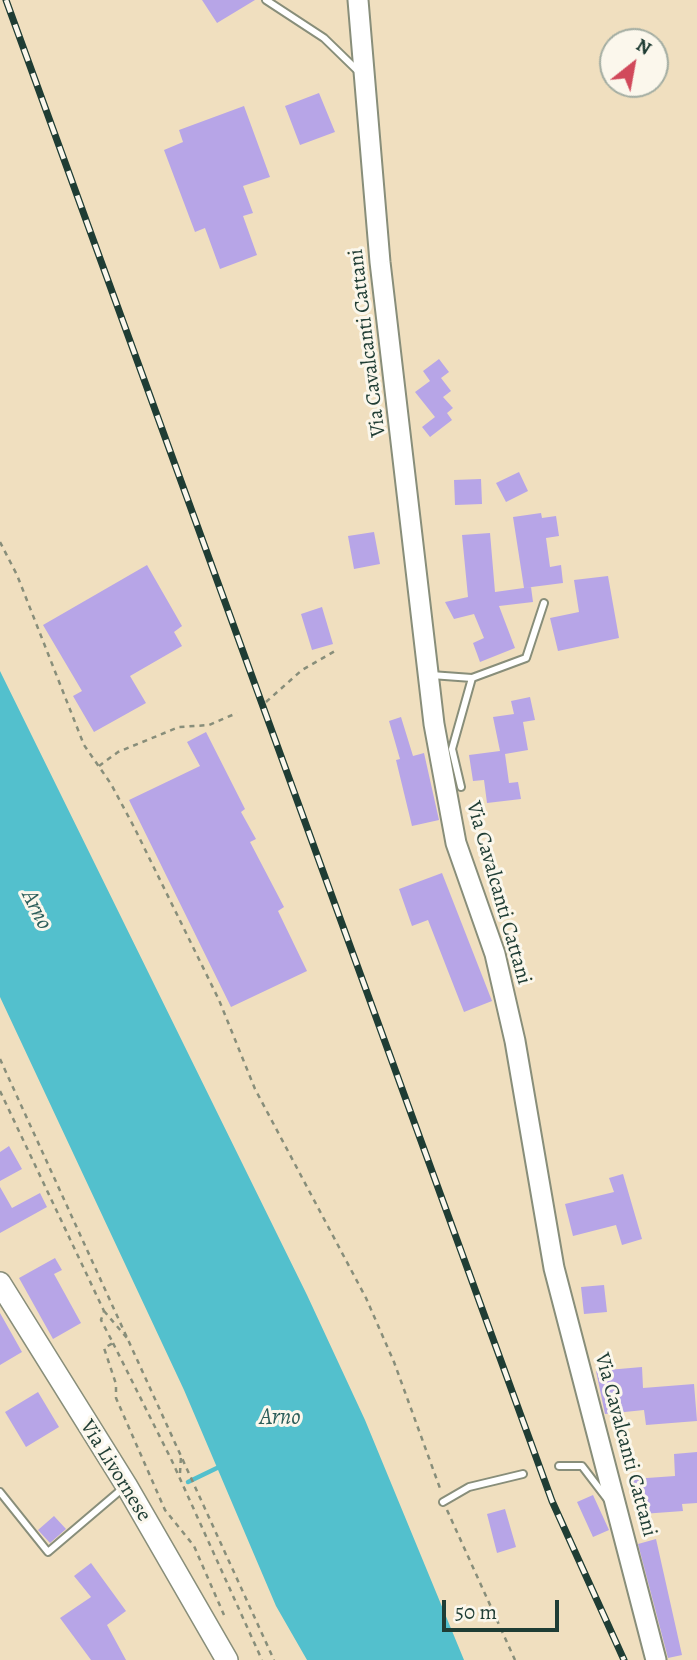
<!DOCTYPE html>
<html>
<head>
<meta charset="utf-8">
<style>
	body { margin:0 }
	#map { position:relative; width:697px; height:1660px; overflow:hidden; background:#f0dfbf; font-family:Alegreya,serif }
	canvas { display:block }
	.north { position:absolute; left:599px; top:28px; width:70px; height:70px; box-sizing:border-box; background:#fbf7ec; border:2px solid #a3ada2; border-radius:50%; rotate:31deg; font-size:19px; font-weight:700; line-height:28px; text-align:center; color:#1f3d34 }
	.north::after { content:''; display:block; margin:auto; width:24px; height:32px; background:#d1495b; clip-path:polygon(50% 0,100% 100%,50% 72%,0 100%) }
	.scale { position:absolute; left:442px; top:1600px; width:117px; height:32px; box-sizing:border-box; border:4px solid #1f3d34; border-top:0; padding-left:9px; font-size:21px; line-height:24px; white-space:nowrap; color:#1f3d34; -webkit-text-stroke:5px #fbf7ec; paint-order:stroke }
</style>
</head>
<body>
<div id="map">
<canvas width="697" height="1660"></canvas>
<div class="north">N</div>
<div class="scale">50 m</div>
</div>
<script>
const c = document.querySelector('canvas').getContext('2d');
c.lineJoin = 'round';
function paint(path, color) {
  c.fillStyle = color;
  c.fill(path, 'evenodd');
}
function stroke(path, color, width, dash) {
  c.strokeStyle = color;
  c.lineWidth = width;
  c.lineCap = dash ? 'butt' : 'round';
  c.setLineDash(dash || []);
  c.stroke(path);
}
function write(font, color, halo, rows, align = 'center') {
  c.font = font + ' Alegreya,serif';
  c.lineWidth = 6;
  c.setLineDash([]);
  c.textBaseline = 'middle';
  c.strokeStyle = halo;
  c.fillStyle = color;
  for (const [text, x, y, turn = 0] of rows) {
    c.save();
    c.translate(x, y);
    c.rotate((+turn || 0) * Math.PI / 180);
    c.textAlign = isNaN(turn) ? turn : align;
    if (halo) c.strokeText(text, 0, 0);
    c.fillText(text, 0, 0);
    c.restore();
  }
}
paint(new Path2D(`
	M 0,671 L 307,1295 L 365,1420 L 464,1660 L 307,1660 L 276,1606 L 184,1390 L 0,997 Z`), '#53c0cd');
stroke(new Path2D(`
	M 188,1482 L 217,1468`), '#53c0cd', 4.5);
paint(new Path2D(`
	M 202,0 L 255,0 L 217,23 Z
	M 319,93 L 335,132 L 300,145 L 285,106 Z
	M 244,106 L 270,177 L 243,186 L 253,213 L 243,216 L 257,255 L 220,269 L 205,228 L 195,232 L 164,150 L 183,142 L 179,130 Z
	M 439,359 L 449,372 L 441,378 L 451,391 L 443,397 L 453,408 L 447,413 L 452,420 L 430,437 L 422,427 L 435,417 L 415,392 L 430,381 L 423,371 Z
	M 519,472 L 528,491 L 506,502 L 496,483 Z
	M 481,479 L 482,504 L 455,505 L 454,480 Z
	M 541,513 L 542,518 L 556,516 L 559,536 L 546,538 L 550,567 L 561,565 L 563,583 L 524,588 L 513,517 Z
	M 374,532 L 380,564 L 354,569 L 348,536 Z
	M 490,533 L 495,592 L 531,587 L 533,602 L 499,606 L 515,648 L 480,662 L 473,643 L 484,638 L 474,614 L 454,619 L 445,602 L 468,597 L 462,535 Z
	M 147,565 L 182,626 L 174,632 L 182,646 L 130,676 L 146,703 L 94,732 L 73,696 L 82,691 L 43,625 Z
	M 608,576 L 619,638 L 558,651 L 550,618 L 579,612 L 574,580 Z
	M 322,607 L 333,644 L 312,650 L 301,614 Z
	M 530,697 L 535,720 L 523,722 L 528,750 L 505,754 L 509,783 L 518,782 L 521,799 L 487,803 L 484,780 L 473,781 L 469,755 L 500,751 L 493,717 L 514,714 L 511,701 Z
	M 401,717 L 413,756 L 424,753 L 439,820 L 412,826 L 396,760 L 400,759 L 389,721 Z
	M 206,732 L 245,809 L 241,812 L 256,839 L 250,842 L 284,907 L 278,911 L 307,971 L 231,1007 L 129,800 L 200,766 L 187,742 Z
	M 442,873 L 492,1001 L 464,1012 L 428,920 L 412,926 L 399,889 Z
	M 9,1146 L 22,1169 L 0,1181 L 0,1152 Z
	M 623,1174 L 642,1239 L 622,1245 L 616,1225 L 573,1236 L 565,1204 L 614,1192 L 609,1178 Z
	M 0,1187 L 12,1208 L 40,1193 L 47,1207 L 0,1233 Z
	M 55,1258 L 62,1270 L 54,1274 L 81,1323 L 53,1339 L 19,1278 Z
	M 604,1285 L 607,1312 L 584,1314 L 581,1287 Z
	M 0,1313 L 22,1352 L 0,1365 Z
	M 642,1367 L 643,1388 L 694,1384 L 697,1421 L 646,1425 L 644,1410 L 605,1414 L 596,1371 Z
	M 38,1392 L 59,1427 L 26,1447 L 5,1412 Z
	M 697,1452 L 697,1503 L 682,1504 L 683,1511 L 642,1514 L 641,1492 L 634,1493 L 633,1479 L 675,1476 L 674,1454 Z
	M 593,1495 L 609,1530 L 593,1537 L 577,1502 Z
	M 505,1509 L 516,1547 L 497,1553 L 487,1514 Z
	M 54,1516 L 66,1529 L 50,1543 L 38,1530 Z
	M 656,1539 L 682,1655 L 668,1658 L 638,1544 Z
	M 91,1563 L 126,1611 L 107,1625 L 126,1660 L 91,1660 L 60,1618 L 91,1597 L 74,1576 Z`), '#b7a5e7');
const lane = new Path2D(`
	M 266,0 L 324,38 L 359,72
	M 431,675 L 472,678 L 526,658 L 544,603
	M 461,787 L 452,749 L 472,678
	M 559,1466 L 582,1466 L 608,1500
	M 0,1492 L 48,1552 L 122,1489
	M 443,1502 L 469,1487 L 523,1474`);
const secondary = new Path2D(`
	M 358,0 L 380,262 L 434,724 L 456,843 L 495,954 L 515,1041 L 554,1268 L 656,1660`);
const primary = new Path2D(`
	M 0,1283 L 126,1485 L 227,1660`);
stroke(lane, '#888e7a', 10);
stroke(secondary, '#888e7a', 23);
stroke(primary, '#888e7a', 24);
stroke(new Path2D(`
	M 0,542 L 17,575 L 84,745 L 111,784 L 134,827 L 219,1000 L 255,1089 L 366,1298 L 394,1362 L 441,1491
	M 266,702 L 302,670 L 335,651
	M 99,766 L 118,752 L 179,727 L 209,725 L 237,713
	M 0,1059 L 274,1660
	M 0,1091 L 104,1311 L 101,1320 L 113,1343 L 104,1348 L 116,1384 L 116,1398 L 165,1510 L 194,1546 L 224,1615
	M 104,1311 L 127,1338
	M 113,1343 L 172,1461 L 262,1660
	M 180,1473 L 181,1456
	M 447,1510 L 515,1660`), '#888e7a', 2.5, [5, 5]);
stroke(lane, '#fff', 6);
stroke(secondary, '#fff', 19);
stroke(primary, '#fff', 21);
const rail = new Path2D(`
	M 6,0 L 552,1501 L 624,1660`);
stroke(rail, '#1f3d34', 7);
stroke(rail, '#fbf7ec', 4.5, [13]);
write('21px', '#1f3d34', '#fbf7ec', [
	["Via Cavalcanti Cattani",368,343,-97],
	["Via Cavalcanti Cattani",498,893,74],
	["Via Cavalcanti Cattani",625,1445,75],
	["Via Livornese",115,1471,58]
]);
write('italic 23px', '#2c5e5a', '#fbf7ec', [
	["Arno",36,910,63],
	["Arno",280,1418]
]);
</script>
</body>
</html>
